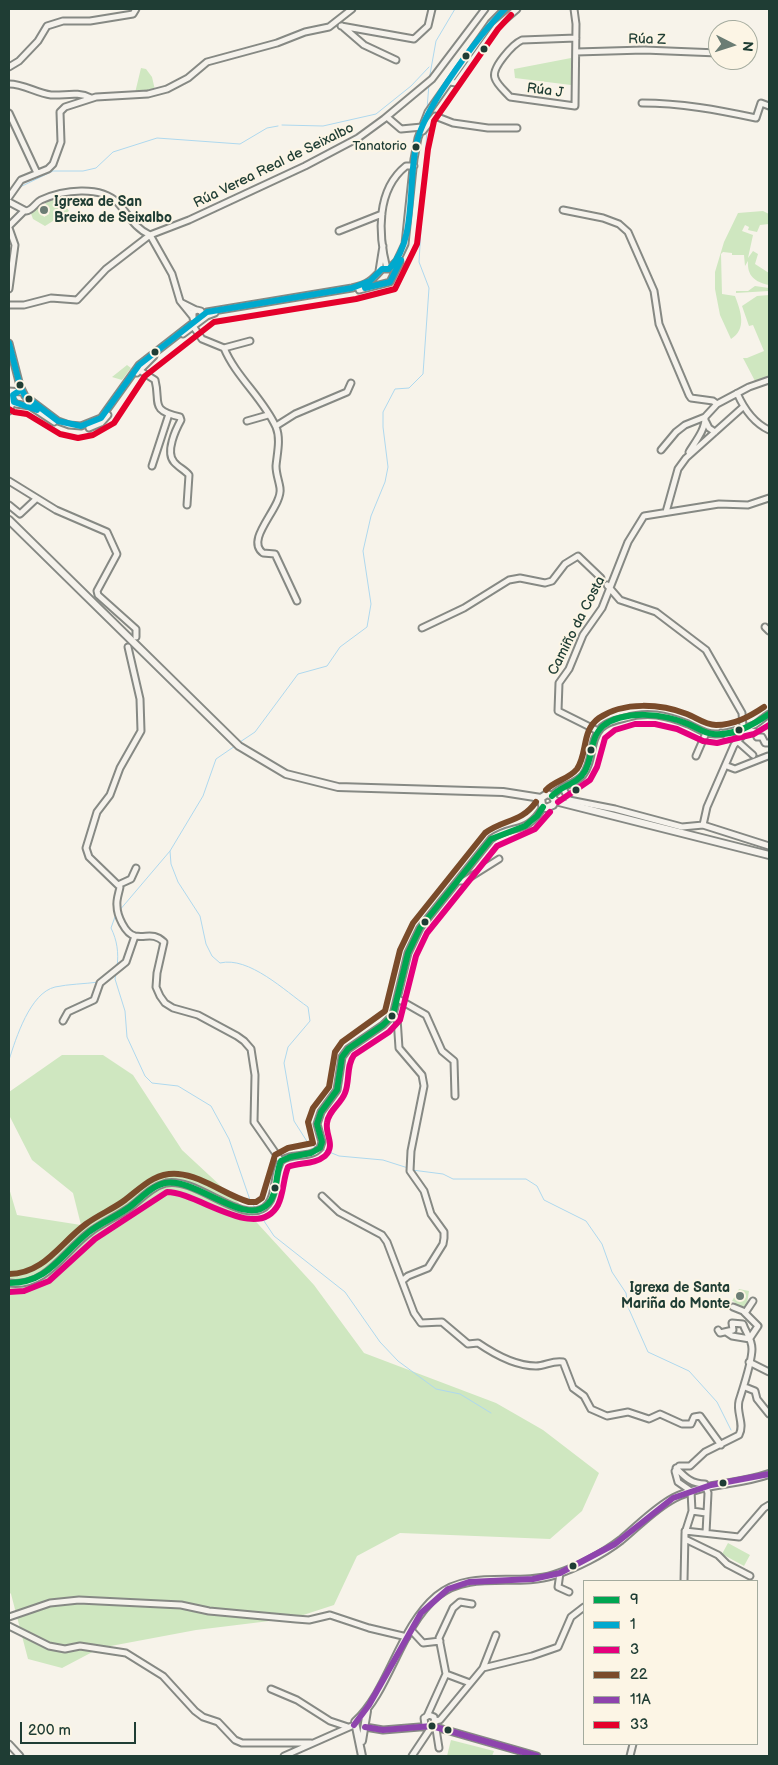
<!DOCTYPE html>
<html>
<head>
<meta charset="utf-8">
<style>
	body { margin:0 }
	#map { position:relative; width:778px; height:1765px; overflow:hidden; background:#f7f3ea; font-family:"Balsamiq Sans",sans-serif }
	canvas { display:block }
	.frame { position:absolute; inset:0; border:10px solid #1f3d34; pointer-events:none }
	.legend { position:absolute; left:583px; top:1580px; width:175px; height:165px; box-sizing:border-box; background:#fcf5e5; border:1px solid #a4ab9e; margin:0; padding:6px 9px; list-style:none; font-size:15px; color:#1f3d34 }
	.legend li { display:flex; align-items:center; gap:10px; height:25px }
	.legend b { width:25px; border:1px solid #a4ab9e }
	.north { position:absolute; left:708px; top:20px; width:50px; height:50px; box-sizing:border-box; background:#fcf5e5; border:1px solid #a4ab9e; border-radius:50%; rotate:95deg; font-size:14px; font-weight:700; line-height:20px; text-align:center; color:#1f3d34 }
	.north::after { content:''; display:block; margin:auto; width:18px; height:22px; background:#6b7d74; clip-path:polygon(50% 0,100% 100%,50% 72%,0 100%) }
	.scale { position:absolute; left:20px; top:1722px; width:116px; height:22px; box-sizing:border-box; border:2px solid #1f3d34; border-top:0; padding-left:6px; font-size:15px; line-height:18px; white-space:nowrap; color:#1f3d34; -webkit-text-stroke:4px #fcf5e5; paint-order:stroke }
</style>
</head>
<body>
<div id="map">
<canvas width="778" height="1765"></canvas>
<div class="frame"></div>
<ul class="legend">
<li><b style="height:6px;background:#00a651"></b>9</li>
<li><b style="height:6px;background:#00a9ce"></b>1</li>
<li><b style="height:6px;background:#e5007d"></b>3</li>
<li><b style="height:6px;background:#7a4b2a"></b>22</li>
<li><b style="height:6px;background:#8e44ad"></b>11A</li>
<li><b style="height:6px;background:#e4002b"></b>33</li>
</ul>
<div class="north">N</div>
<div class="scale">200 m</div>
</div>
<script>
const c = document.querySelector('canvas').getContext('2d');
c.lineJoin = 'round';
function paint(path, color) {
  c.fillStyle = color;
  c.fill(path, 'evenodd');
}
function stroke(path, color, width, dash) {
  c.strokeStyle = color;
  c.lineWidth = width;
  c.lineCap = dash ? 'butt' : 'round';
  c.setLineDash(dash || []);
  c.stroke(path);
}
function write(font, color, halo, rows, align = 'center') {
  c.font = font + ' "Balsamiq Sans",sans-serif';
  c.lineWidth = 4;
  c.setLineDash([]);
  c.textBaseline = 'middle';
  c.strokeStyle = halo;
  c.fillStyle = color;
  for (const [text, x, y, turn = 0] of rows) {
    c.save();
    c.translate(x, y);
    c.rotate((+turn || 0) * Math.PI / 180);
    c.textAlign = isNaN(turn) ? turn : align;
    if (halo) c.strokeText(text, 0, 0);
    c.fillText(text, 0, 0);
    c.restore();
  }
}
paint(new Path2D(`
	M 571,58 L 571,85 L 515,78 L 514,69 Z
	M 141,68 L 146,69 L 152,77 L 155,90 L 135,93 Z
	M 59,197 L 69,211 L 45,226 L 33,219 L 30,211 L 38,207 L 44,217 L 49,214 L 49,209 L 45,203 Z
	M 763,211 L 769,214 L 769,224 L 760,225 L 757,232 L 748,230 L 749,227 L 745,225 L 742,231 L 753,235 L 748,258 L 753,251 L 758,254 L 755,264 L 769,273 L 769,285 C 755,282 747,276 748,261 L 745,266 L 744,255 L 732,255 L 732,253 L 723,252 L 721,254 L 722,294 L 735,296 C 741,312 747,329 731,339 L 720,315 L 715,289 L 715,272 L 724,242 L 738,213 Z
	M 755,286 L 769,288 L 769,291 L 736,293 L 736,291 L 748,291 Z
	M 769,295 L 769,377 L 755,381 L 743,358 L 747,358 L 764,351 L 753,325 L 749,326 L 742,306 L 757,296 Z
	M 127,365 L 131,368 L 122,380 L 112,377 Z
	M 62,1055 L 103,1055 L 133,1075 L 182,1150 L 237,1201 L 314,1285 L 364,1353 L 496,1403 L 543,1430 L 599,1473 L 582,1511 L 550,1539 L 400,1533 L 357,1556 L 334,1605 L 294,1618 L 196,1630 L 100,1648 L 62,1668 L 28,1659 L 11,1594 L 9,1592 L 9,1188 L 17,1215 L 81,1225 L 73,1193 L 32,1160 L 9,1115 L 9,1092 Z
	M 739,1289 L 749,1291 L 746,1310 L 733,1305 L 735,1302 L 732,1301 Z
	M 728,1543 L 750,1555 L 744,1566 L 722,1554 Z
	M 451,1740 L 494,1751 L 492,1756 L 447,1756 Z`), '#cfe7c0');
stroke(new Path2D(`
	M 429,80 L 436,41 L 455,9
	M 427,109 L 429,84
	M 282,125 L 323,126 L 376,114 L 411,86 L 429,67
	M 18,188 L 53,171 L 83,171 L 96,168 L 113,152 L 157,138 L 240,144 L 267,128 L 278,126
	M 240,742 L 255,732 L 298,674 L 327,666 L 340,647 L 367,627 L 371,604 L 363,551 L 371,516 L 385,482 L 388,467 L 383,427 L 383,412 L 395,389 L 409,388 L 423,374 L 429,288 L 419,262 L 427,128
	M 235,746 L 216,759 L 203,796 L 170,851 L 171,864 L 178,882 L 200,916 L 206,944 L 212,956 L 220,963 C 249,956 285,991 308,1007 L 310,1021 L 288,1047 L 284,1063 L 294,1121 L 308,1143 L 318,1148
	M 119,911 L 170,851
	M 116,914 L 111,928 C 117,940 119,953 117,967
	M 116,973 L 115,979 L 125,1011 L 127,1037 L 145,1076 L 152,1083 L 178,1086 L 211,1106 L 229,1139 L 250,1200 L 256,1209
	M 9,1060 C 16,1038 30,993 55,987 C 69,984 84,984 99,982
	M 322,1149 L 339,1156 L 383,1160 L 408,1168
	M 412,1170 L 443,1174 L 453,1179 L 526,1179 L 537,1186 L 544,1200 L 586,1221 L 602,1244 L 612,1272 L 626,1293 L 628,1307 L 648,1352 L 689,1371 L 717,1402 L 731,1430
	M 258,1212 L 274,1236 L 345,1292 L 380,1342 L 398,1361 L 436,1389 L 460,1394 L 491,1413`), '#aed8ee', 1);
const minor = new Path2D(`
	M 574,9 L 576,24 L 575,106 L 510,97 C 506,92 497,85 495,78 C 491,68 513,44 522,40 L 576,38
	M 341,26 L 414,39 L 428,26 L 432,9
	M 342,26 L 364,45 L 396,60
	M 576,52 L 644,50 L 718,53
	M 9,67 L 19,61 L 38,41 L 47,26 L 63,21 L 90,21 L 133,14 L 136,9
	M 450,82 L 456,83 L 496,27 L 517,9
	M 9,84 C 24,84 36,93 51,95 C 65,96 77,91 91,98
	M 642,103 C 681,103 718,110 756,118 L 761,103 L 769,106
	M 9,113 L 37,173
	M 387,117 L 401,129 L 422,127
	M 423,131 L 435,116 L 453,123 L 488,128 L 517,128
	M 9,197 L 21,180 L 48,169 L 53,164 L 61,142 L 60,112 L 65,107 L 96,97 L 148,94 L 167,89 L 188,78 L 207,62 L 277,43 L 305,32 L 329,27 L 352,9
	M 9,202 L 26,211 C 33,210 35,203 41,200 C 63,190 100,185 118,203 C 129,215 134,228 150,235
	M 563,210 L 603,218 L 619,224 L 628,232 L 654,291 L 659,324 L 689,395 L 691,398 L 713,401 L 717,404
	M 9,226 L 24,211
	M 9,228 L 15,245 L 9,289
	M 339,231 L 382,214
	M 150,235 L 172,274 L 180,301 L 193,317
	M 387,269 C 378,234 376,190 406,166 L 414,166
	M 379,271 L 383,246
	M 359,290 L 390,282 L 400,262
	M 182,303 L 196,310
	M 9,305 L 24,305 L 51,298 L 77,300 L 106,269 L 150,235 L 189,220 L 305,166 L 358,138 L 384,119 L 432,79 L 485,9
	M 193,318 L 193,312 L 197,310 L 201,311 L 203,316
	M 193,326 L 202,339 L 224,348 C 236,377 263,398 276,427 C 281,439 277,454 276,466 C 276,474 279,481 280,488 C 283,507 244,539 263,553 L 275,554 L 297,601
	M 183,334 L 207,316 L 215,313
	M 9,343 L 20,386 L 25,396 L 58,421 L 69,425 L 81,426 L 101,418 L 139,365 L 207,312 L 352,288 C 369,284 372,280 382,269 L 389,269 L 397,261 L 405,244 L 414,159 L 418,138 L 428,112 L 491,23 L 505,9
	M 224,348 L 250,341
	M 139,370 L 155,380 C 161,403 149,410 180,417 L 181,420 C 176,429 165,452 174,462 C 178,467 185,470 189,475 L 187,505
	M 137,373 L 154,356
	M 9,391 L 22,392
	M 737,393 C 744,409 754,423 769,430
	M 9,396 L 16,404 L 30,406 L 54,422
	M 9,411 L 13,401
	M 247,421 L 268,415
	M 706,422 L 709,428 L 715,432
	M 276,426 L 295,414 L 347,392 L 351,383
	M 89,428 L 101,423 L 108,415
	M 661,450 L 676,432 L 685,425 L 705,417 L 717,404 L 749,387 L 769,380
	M 689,452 C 695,442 706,429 705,417
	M 152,466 L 169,414
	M 9,481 L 56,510 L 107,532 L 117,554 L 97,591 L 98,595 L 136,629 L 136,637
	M 9,505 L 20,514 L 36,499
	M 666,512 L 678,469 L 686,458 L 743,407
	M 607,585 L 620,600 L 656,612 L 706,650 L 742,713 L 743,727
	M 765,627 L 769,631
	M 422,628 L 464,608 L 509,580 L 520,578 L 545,583 L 552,581 L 565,564 L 578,556 L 601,578
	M 128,647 L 140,699 L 141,731 L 120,768 L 110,795 L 97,812 L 86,848 L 89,857 L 120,887 C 119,893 116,900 117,906 C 117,915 125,934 135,936 C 147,938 153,932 164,942 L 157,973 L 156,987 L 160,996 L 165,1003 L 173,1008 L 198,1015 L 237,1036 L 244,1041 L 251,1049 L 255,1075 L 254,1122 L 281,1161
	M 748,730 L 755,732 L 757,737 L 762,737 L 765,743 L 769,743
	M 598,731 L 558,711 L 559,683 L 569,669 L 583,635 L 602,608 L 628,542 L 644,516 L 719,504 L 748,505 L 769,498
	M 721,733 L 736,740 L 753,755
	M 696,756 L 706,733
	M 727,766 L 735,769 L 768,756
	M 563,788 L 569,800 L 615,809 L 682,827 L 703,825 L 769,846
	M 552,796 C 560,785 575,785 583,775 C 594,761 589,741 601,728 C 607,722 616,720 625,718 C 647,711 666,715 688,724 C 697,728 706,735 717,734 C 724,734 747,728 754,725 C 759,722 764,717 769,714
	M 703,825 L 707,807 L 734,745 L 751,726
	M 458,881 L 464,881 L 499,859
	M 118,885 L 131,879 L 136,868
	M 398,999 L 426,1015 L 442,1051 L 454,1061 L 455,1096
	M 393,1015 L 397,1018 L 399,1048 L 422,1075 L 424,1086 L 411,1151 L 410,1171 L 424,1191 L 431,1214 L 444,1232 L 444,1238 L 443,1244 L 428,1268 L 408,1276 L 402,1281
	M 63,1021 L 68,1012 L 94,1000 L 100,983 L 126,962 L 135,936
	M 322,1196 L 339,1212 L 382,1235 L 387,1242 L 414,1313 L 421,1323 L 442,1322 L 468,1344 L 478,1343 C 494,1354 515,1366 536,1366 C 545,1366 553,1360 563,1362 L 573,1388 L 584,1396 L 591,1409 L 607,1416 L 628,1412 L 649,1419 L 660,1414 L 682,1424 L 691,1424 L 694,1417 L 700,1416 L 721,1445
	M 9,1283 C 46,1288 64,1251 90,1232 C 102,1223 116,1217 129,1208 C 141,1199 151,1187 166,1183 C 197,1176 247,1230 268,1204 C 277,1193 273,1174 281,1161 C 292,1152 310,1159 320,1148 L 322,1142 L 317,1124 L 321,1112 L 337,1090 L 342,1057 L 348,1049 L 383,1025 L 393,1015 L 408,953 L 420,928 L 491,839 C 513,823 526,836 543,807
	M 733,1307 L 743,1311 L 758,1326 L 750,1338
	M 745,1313 L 753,1301
	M 726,1332 L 732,1336 L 750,1339
	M 749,1362 L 769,1372
	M 745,1387 L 755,1391 L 757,1399 L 769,1414
	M 676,1468 C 685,1477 691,1484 705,1484 L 708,1493 L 706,1533
	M 692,1511 L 706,1513
	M 685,1531 L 739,1537 L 764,1508 L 769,1505
	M 685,1539 L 718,1555 L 727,1564 L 750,1576
	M 560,1573 L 558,1587 L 569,1592
	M 684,1581 L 685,1533 L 692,1511 L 691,1491 L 678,1482 L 675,1471 L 679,1466 L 690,1466 L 705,1452 L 739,1435 C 745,1424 736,1413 739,1401 C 743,1388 752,1362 752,1349 C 752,1339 746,1333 743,1324 L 732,1323 L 733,1330 L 720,1333 L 718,1330
	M 9,1617 L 50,1603 L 79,1600 L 181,1605 L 209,1611 L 296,1619 L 309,1620 L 330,1615 L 369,1628 L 407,1637
	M 9,1626 L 49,1646 L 65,1649 L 80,1646 L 126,1653 L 163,1676 L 195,1711 L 203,1717 L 218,1722 L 235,1740 L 242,1743 L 311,1743
	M 411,1630 L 423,1643 L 440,1641
	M 483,1668 L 496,1635
	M 446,1674 L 470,1683
	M 271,1689 L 297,1700 L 330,1721 L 348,1727
	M 427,1716 L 446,1674 L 439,1638 L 453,1608 L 460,1602 L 472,1604
	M 435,1721 L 440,1720 L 483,1668 L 532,1656 L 558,1647 L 571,1617 L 584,1607
	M 425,1725 L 424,1718 L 429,1715 L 434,1717 L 435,1723
	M 365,1727 L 383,1730 L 432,1726 L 537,1756
	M 436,1729 L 439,1748
	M 9,1744 L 20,1756
	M 284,1756 L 354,1725
	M 412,1756 L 432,1726
	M 630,1756 L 633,1744`);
const major = new Path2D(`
	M 9,520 L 239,746 L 286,774 L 338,787 L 503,792 L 541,798 L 547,794 L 552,796 L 555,801
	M 541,798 L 542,805 L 546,808 L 553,805 L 555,801
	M 555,801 L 769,855
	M 362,1741 L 367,1711
	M 362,1756 L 355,1722 C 390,1690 399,1628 437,1596 C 470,1569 516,1587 554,1575 C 576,1568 603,1554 621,1540 C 638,1526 655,1508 674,1498 C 704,1483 738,1485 769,1474`);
stroke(minor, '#868984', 9);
stroke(major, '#868984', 10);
stroke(minor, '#f5f2ec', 5);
stroke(major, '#f5f2ec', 6);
stroke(new Path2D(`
	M 552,796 C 562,785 578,784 585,771 C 593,757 590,737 603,726 C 625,709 665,714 688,724 C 696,727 703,733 713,734 C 734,736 753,725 769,714
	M 9,1283 C 49,1283 61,1254 89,1232 C 102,1222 118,1216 131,1206 C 141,1198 152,1186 165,1183 C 196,1177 245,1228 268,1204 C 278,1194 275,1174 281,1161 L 290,1157 L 311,1153 L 320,1148 L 322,1142 L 317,1124 L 321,1112 L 337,1090 L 342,1057 L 348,1049 L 383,1025 L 393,1015 L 408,953 L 420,928 L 491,839 L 525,826 L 537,816 L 543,807`), '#00a651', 6);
stroke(new Path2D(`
	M 365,288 L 390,282 L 401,260
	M 9,343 L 20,386 L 25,396 L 58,421 L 81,426 L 101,418 L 139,365 L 207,312 L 352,288 L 370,281 L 382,269 L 389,269 C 419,239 406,177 418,138 C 428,103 479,35 505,9
	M 19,391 L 13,395 L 14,402 L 37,410`), '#00a9ce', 6);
stroke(new Path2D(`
	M 558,802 L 590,780 L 597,767 L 605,738 L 615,730 L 635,724 L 655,724 L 677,729 L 703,741 L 717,743 L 754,734 L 769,725
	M 9,1292 L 24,1291 L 49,1281 L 95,1239 L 167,1192 C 198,1192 257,1243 278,1205 C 284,1193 283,1179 288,1167 C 300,1162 314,1165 325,1156 C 336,1145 325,1135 327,1123 C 328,1111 341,1104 345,1093 C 350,1081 346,1066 354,1055 L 389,1032 L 400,1020 L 416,956 L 427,933 L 497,846 L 535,829 L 550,812`), '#e5007d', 6);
stroke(new Path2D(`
	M 546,790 C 554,781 569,779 577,769 C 588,753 581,731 599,718 C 624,701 661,704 687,714 C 697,718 705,725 716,725 C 734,725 749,717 764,707
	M 9,1274 C 44,1274 60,1243 86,1224 C 98,1215 113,1209 125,1200 C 142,1187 155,1172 178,1174 C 203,1176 225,1195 249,1202 L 256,1202 L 262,1198 L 275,1155 L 288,1148 L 313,1143 L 308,1122 L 313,1108 L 329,1087 L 335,1052 L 342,1042 L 385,1011 L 400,950 L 413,923 L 485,833 C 504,819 521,823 536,802`), '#7a4b2a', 6);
stroke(new Path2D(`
	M 354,1725 L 369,1705 L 421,1613 L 448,1589 L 469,1582 L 533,1579 L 560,1573 L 615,1544 L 673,1498 L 711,1485 L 769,1474
	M 365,1727 L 383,1730 L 432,1726 L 537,1756`), '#8e44ad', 6);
stroke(new Path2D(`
	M 9,409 L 14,412 L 27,414 L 60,434 L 78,438 L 93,435 L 114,423 L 145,376 L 214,322 L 356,299 L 395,289 L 417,244 L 428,149 L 434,121 L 498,29 L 511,15`), '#e4002b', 6);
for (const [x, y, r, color] of [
	[484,49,4.5,"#1f3d34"],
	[466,56,4.5,"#1f3d34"],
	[416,147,4.5,"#1f3d34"],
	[44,210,5,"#6b7d74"],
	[155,352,4.5,"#1f3d34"],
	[20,385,4.5,"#1f3d34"],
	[29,399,4.5,"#1f3d34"],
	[739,730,4.5,"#1f3d34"],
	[591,750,4.5,"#1f3d34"],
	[576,790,4.5,"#1f3d34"],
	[425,922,4.5,"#1f3d34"],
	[392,1016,4.5,"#1f3d34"],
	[275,1188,4.5,"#1f3d34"],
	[740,1296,5,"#6b7d74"],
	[723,1483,4.5,"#1f3d34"],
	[573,1566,4.5,"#1f3d34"],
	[432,1726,4.5,"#1f3d34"],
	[448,1730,4.5,"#1f3d34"]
]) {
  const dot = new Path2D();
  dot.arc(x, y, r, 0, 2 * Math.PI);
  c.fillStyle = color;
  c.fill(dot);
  stroke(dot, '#fcf5e5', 2);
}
write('13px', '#1f3d34', '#fcf5e5', [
	["Tanatorio",407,147]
], 'right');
write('14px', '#1f3d34', '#fcf5e5', [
	["Rúa Z",647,40,1],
	["Rúa J",545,91,8],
	["Rúa Verea Real de Seixalbo",274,166,-26],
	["Camiño da Costa",577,626,-63]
]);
write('bold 14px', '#1f3d34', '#fcf5e5', [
	["Igrexa de San",54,202],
	["Breixo de Seixalbo",54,218],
	["Igrexa de Santa",730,1288,"right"],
	["Mariña do Monte",730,1304,"right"]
], 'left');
</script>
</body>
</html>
